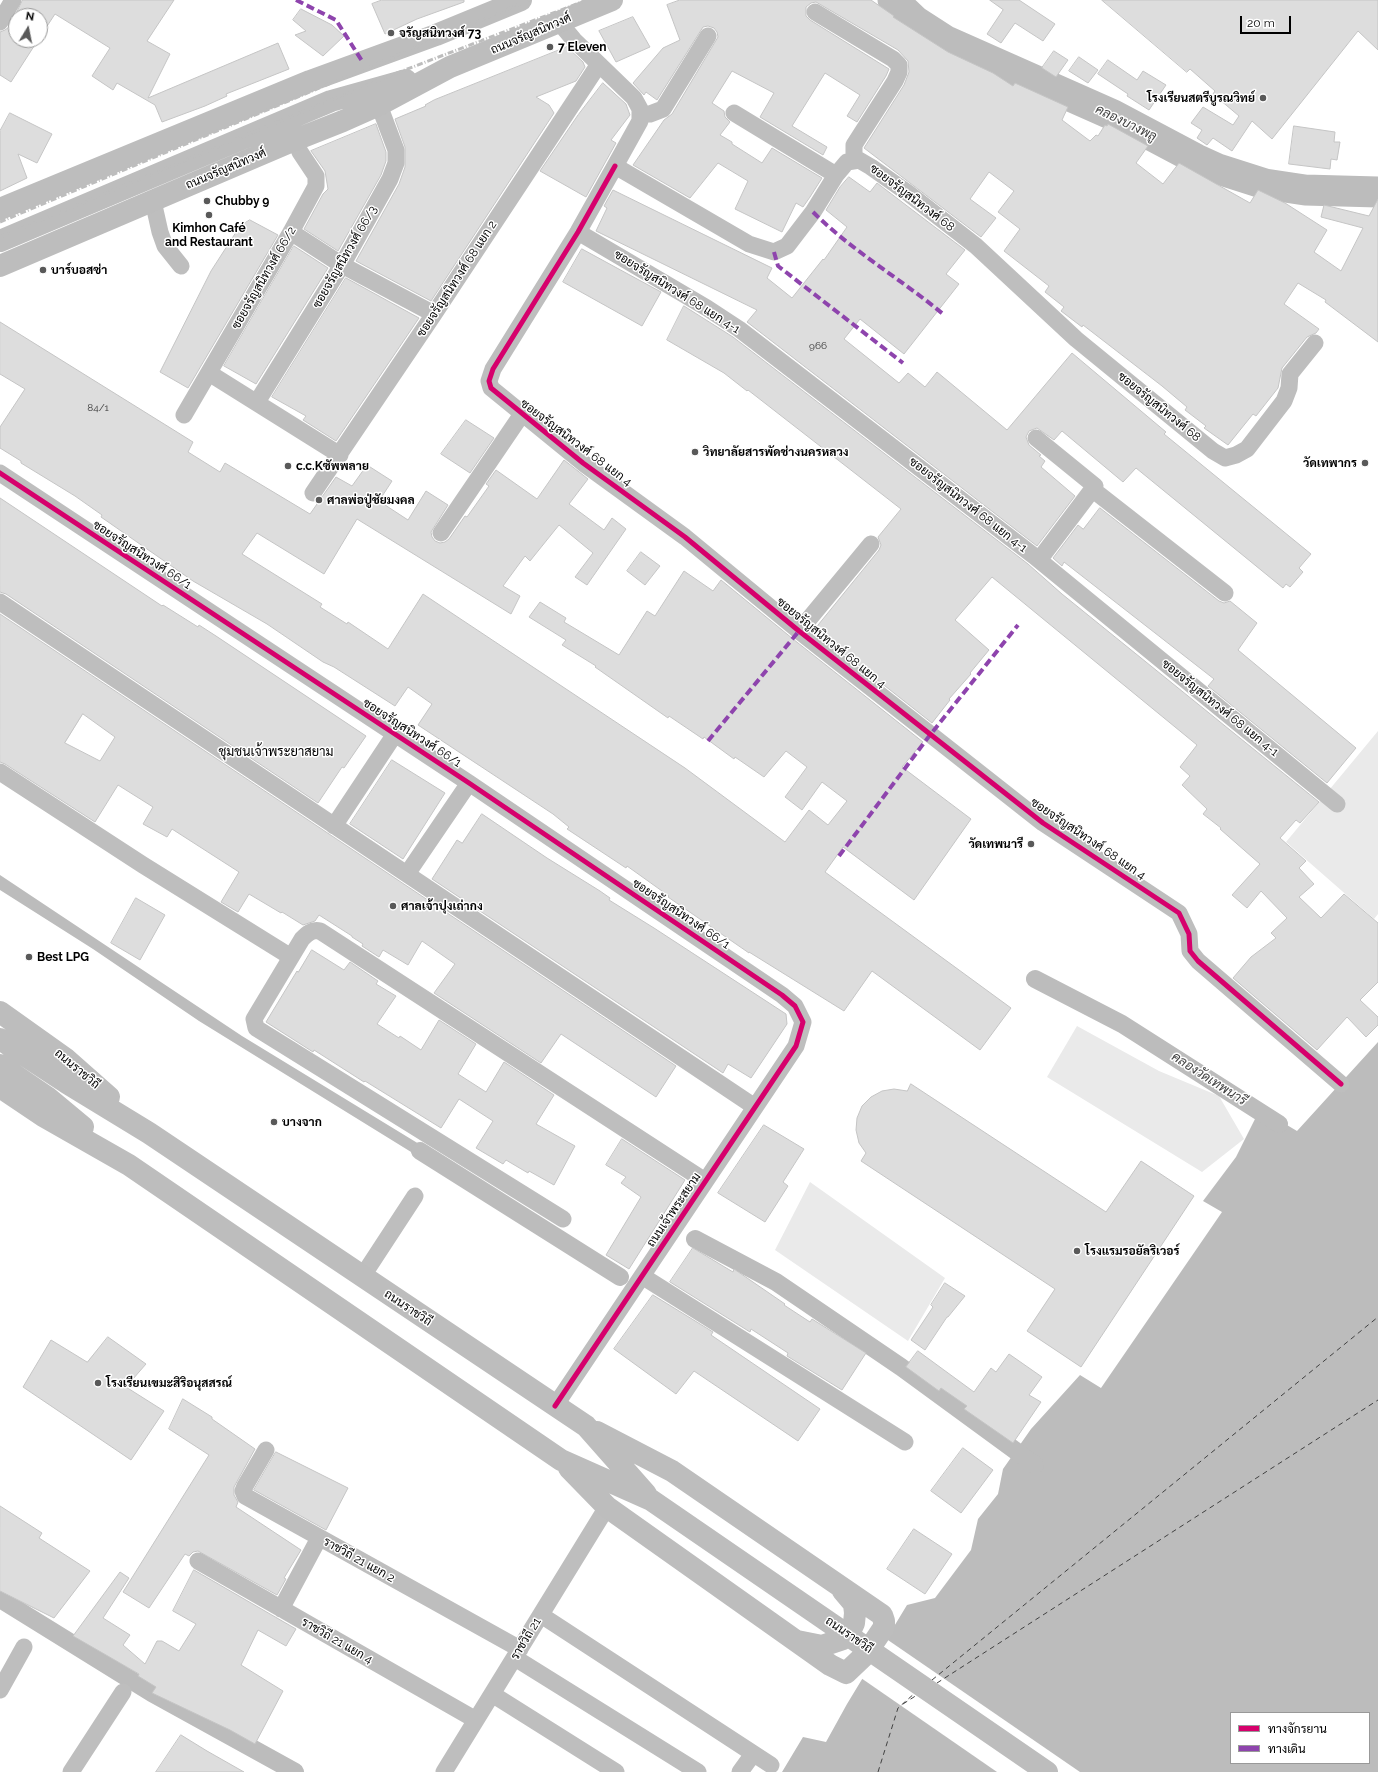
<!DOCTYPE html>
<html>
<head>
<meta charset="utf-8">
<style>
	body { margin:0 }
	#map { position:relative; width:1378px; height:1772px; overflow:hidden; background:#fff; font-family:Raleway,Sarabun,sans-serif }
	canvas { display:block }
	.legend { position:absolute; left:1230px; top:1712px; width:140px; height:52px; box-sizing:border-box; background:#fff; border:1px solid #999; margin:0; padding:5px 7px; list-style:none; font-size:12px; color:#000 }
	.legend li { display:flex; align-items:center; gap:8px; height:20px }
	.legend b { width:20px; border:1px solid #999 }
	.north { position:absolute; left:8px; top:8px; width:40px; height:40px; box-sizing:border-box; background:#fff; border:1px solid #999; border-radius:50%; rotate:10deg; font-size:11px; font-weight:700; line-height:16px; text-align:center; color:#000 }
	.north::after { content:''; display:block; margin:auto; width:14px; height:18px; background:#595959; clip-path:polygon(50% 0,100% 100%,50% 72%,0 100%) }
	.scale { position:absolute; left:1240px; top:16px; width:51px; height:18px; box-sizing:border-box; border:2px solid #000; border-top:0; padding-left:5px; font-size:12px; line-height:14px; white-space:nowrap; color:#000; -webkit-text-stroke:3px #fff; paint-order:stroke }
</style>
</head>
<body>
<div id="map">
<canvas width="1378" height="1772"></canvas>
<ul class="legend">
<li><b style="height:5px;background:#d6006c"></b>ทางจักรยาน</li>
<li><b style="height:5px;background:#8e44ad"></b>ทางเดิน</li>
</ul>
<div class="north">N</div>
<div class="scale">20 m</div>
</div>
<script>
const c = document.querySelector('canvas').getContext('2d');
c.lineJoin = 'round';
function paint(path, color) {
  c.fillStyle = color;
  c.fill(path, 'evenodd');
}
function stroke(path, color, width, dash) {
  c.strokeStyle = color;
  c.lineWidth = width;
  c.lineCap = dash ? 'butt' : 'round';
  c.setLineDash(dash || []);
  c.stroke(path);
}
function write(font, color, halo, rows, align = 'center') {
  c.font = font + ' Raleway,Sarabun,sans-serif';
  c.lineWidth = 3;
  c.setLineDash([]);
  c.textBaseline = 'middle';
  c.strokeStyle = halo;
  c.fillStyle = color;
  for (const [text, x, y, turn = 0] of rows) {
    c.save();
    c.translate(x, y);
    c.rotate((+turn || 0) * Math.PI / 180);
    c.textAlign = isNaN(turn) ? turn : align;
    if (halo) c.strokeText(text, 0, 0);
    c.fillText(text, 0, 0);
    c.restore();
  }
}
paint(new Path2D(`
	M 1378,731 L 1378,914 L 1374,919 L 1286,842 Z
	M 1077,1026 L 1159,1071 L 1219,1096 L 1244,1139 L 1202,1172 L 1047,1077 Z
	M 810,1182 L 945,1278 L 908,1341 L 775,1250 Z`), '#eaeaea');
paint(new Path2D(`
	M 0,875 L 242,1036 L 442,1158 L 437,1168 L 199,1021 L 93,949 L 0,890 Z
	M 1378,1042 L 1378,1772 L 782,1772 L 803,1737 L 826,1742 L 847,1704 L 907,1605 L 935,1598 L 971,1550 L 978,1519 L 998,1494 L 1003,1469 L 1031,1429 L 1080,1375 L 1101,1388 L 1222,1212 L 1203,1201 L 1236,1157 L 1260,1109 L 1297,1131 ZM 1231,1713 L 1369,1713 L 1369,1763 L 1231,1763 Z`), '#bcbcbc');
paint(new Path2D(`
	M 885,1638 L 1080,1772 L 997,1772 L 861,1678 Z`), '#fff');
stroke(new Path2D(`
	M 1035,979 L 1122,1024 L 1279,1124
	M 420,1151 L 620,1277
	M 695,1239 L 776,1282 L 901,1367 L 1035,1465
	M 0,1599 L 152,1693 L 295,1772`), '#bcbcbc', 18);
stroke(new Path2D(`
	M 893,0 L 915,21 L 946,41 L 1113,115 L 1196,159 L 1218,169 L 1265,184 L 1305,190 L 1378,192`), '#bcbcbc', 31);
stroke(new Path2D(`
	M 932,1680 L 1378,1317
	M 937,1683 L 1378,1400
	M 903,1704 L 917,1695
	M 878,1772 L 898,1708 L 915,1693`), '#414141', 1, [5, 4]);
const building = new Path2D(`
	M 23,0 L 174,0 L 147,41 L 170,54 L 148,98 L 278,43 L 289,69 L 226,94 L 227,96 L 205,106 L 162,122 L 155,105 L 117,83 L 113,90 L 92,76 L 110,48 L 55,14 L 40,37 L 40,16 L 16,16 L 16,40 L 38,40 L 11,82 L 0,75 L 0,32 L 5,30 L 9,27 Z
	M 382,0 L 464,0 L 464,2 L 417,19 L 385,34 L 372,4 Z
	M 680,0 L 871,0 L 894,16 L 893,17 L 948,52 L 993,73 L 1013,86 L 1015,83 L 1068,107 L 1062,120 L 1090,141 L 1096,135 L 1098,136 L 1105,125 L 1107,126 L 1108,124 L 1148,146 L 1136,163 L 1163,184 L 1179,163 L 1250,203 L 1258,190 L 1285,203 L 1327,230 L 1314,252 L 1341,271 L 1363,228 L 1321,217 L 1324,205 L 1369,216 L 1378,199 L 1378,342 L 1325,302 L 1326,300 L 1298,283 L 1284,304 L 1319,329 L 1316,333 L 1307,337 L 1282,368 L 1278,388 L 1256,416 L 1253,414 L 1228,445 L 1204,428 L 1206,426 L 1185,410 L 1187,407 L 1162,386 L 1083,325 L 1082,327 L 1061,311 L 1064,307 L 1045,292 L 1049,286 L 1004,251 L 1020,229 L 998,212 L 1014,191 L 989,172 L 970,199 L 996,218 L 981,237 L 864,148 L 904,85 L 909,72 L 908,61 L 898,50 L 816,2 L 811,3 L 806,7 L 806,16 L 810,20 L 889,69 L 886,76 L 857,122 L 847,116 L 860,95 L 825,73 L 792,126 L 827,147 L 823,155 L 760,117 L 774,93 L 732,71 L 712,103 L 724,111 L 725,117 L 730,122 L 720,135 L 732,142 L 732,144 L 762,163 L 772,148 L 822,178 L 810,197 L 803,207 L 796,203 L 782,232 L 735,209 L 748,181 L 718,163 L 690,198 L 633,165 L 664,120 L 672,114 L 718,37 L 717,32 L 714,28 L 708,26 L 703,27 L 657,100 L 646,92 L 644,95 L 633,83 L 663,48 L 680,40 L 667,5 Z
	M 990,0 L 1019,0 L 1055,24 L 1043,41 L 1015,23 L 1001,43 L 987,34 L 1003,10 Z
	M 1102,0 L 1378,0 L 1378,50 L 1358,31 L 1272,139 L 1252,121 L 1232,151 L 1213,138 L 1207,145 L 1197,138 L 1202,130 L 1191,123 L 1203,107 L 1233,125 L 1239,116 L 1213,94 L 1215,91 L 1190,69 L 1187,72 Z
	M 301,9 L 332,25 L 344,36 L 323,56 L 295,35 L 306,31 L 293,20 Z
	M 633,17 L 650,47 L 616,62 L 599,31 Z
	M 567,47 L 583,62 L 585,67 L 576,81 L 536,97 L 549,105 L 554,113 L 431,301 L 356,261 L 399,184 L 405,167 L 405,147 L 395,119 L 426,106 L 425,105 L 434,100 Z
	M 1054,51 L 1068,60 L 1056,77 L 1042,68 Z
	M 1079,57 L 1098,70 L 1088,83 L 1069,71 Z
	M 1108,60 L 1137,80 L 1143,71 L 1166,85 L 1149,110 L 1127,96 L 1128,94 L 1098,74 Z
	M 603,83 L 626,104 L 630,115 L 611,140 L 616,143 L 586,197 L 540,171 L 578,115 Z
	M 10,113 L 52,134 L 37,163 L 18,154 L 27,178 L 0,191 L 0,131 Z
	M 376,124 L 386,152 L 386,161 L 381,175 L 338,251 L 304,229 L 323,194 L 328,189 L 325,171 L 311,151 Z
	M 1294,126 L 1335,132 L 1334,142 L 1340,142 L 1337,160 L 1331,159 L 1330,169 L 1289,164 Z
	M 849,177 L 870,192 L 877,183 L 965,250 L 946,274 L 959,284 L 904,354 L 860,319 L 844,339 L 899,383 L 908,373 L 925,387 L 937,372 L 1007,430 L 1072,353 L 1166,432 L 1164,434 L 1311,554 L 1299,568 L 1303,572 L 1290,587 L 1286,584 L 1283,588 L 1136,468 L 1123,482 L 1062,431 L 1054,440 L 1037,428 L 1029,431 L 1026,437 L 1029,445 L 1041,455 L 1039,456 L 1045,461 L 1041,467 L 1075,496 L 1037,546 L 747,322 L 757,310 L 596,231 L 607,208 L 604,206 L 613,190 L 772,268 L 767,278 L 792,298 L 823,259 L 824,260 L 847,227 L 826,210 L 840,187 Z
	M 250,220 L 278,235 L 188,388 L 160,372 L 211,271 L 240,226 Z
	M 294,246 L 328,268 L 256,384 L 224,366 Z
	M 582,249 L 661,292 L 642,326 L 563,282 Z
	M 346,278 L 419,318 L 336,441 L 303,420 L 306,416 L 272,397 Z
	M 684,306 L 733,337 L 1028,564 L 1062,594 L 1319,802 L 1300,823 L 1296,820 L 1280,838 L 1306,861 L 1299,868 L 1314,884 L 1299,897 L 1321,918 L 1344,894 L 1378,923 L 1378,982 L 1360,1000 L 1378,1017 L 1378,1025 L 1366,1037 L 1347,1017 L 1317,1050 L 1233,978 L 1251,957 L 1276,938 L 1271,933 L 1287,918 L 1261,891 L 1247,908 L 1232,895 L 1260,864 L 1220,829 L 1221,828 L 1203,814 L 1207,809 L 1182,785 L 1190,776 L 1180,767 L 1197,745 L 992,577 L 955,620 L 989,650 L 970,673 L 971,674 L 949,699 L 950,700 L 932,723 L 814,630 L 879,550 L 881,545 L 878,537 L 901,509 L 748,390 L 747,391 L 724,373 L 667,340 Z
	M 0,322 L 193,442 L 188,452 L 220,472 L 225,463 L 310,514 L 336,477 L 352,486 L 367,465 L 392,481 L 379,501 L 408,520 L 426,491 L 448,505 L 431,532 L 432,537 L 435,541 L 440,543 L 445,542 L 449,539 L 465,516 L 467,517 L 489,486 L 486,484 L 496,470 L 537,499 L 564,460 L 588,479 L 569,504 L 604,530 L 612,518 L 626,529 L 587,585 L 575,577 L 593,553 L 559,525 L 530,561 L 525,556 L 503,586 L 520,596 L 511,614 L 357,519 L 324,574 L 257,533 L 242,554 L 322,604 L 320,607 L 347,624 L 348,622 L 388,649 L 423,594 L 685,768 L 785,842 L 809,810 L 828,825 L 847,801 L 822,782 L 802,810 L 785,797 L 807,767 L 786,751 L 764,777 L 735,757 L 734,759 L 704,737 L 703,739 L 669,716 L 668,718 L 595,667 L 596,666 L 562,645 L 566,640 L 529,617 L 540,602 L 566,618 L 564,622 L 619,655 L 647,611 L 655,616 L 684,571 L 713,591 L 721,580 L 793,639 L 923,742 L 902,767 L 971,819 L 914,900 L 843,847 L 825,872 L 1011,1008 L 980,1050 L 872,971 L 844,1011 L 749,952 L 749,953 L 668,897 L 669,896 L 627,866 L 626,868 L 567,829 L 569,827 L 553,814 L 418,725 L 432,704 L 408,687 L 395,706 L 334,667 L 323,662 L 267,624 L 193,581 L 101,517 L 102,515 L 75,496 L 21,463 L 21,461 L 0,448 L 0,427 L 25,389 L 0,374 Z
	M 466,420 L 494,438 L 470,473 L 441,454 Z
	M 0,498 L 162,606 L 163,605 L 198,627 L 199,625 L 216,636 L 366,736 L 344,768 L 342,767 L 318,803 L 6,594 L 0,592 Z
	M 1100,508 L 1219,601 L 1224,603 L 1230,601 L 1257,623 L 1238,650 L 1356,748 L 1327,783 L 1208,686 L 1214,679 L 1073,569 L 1064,562 L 1062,566 L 1053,558 L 1078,525 L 1083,529 Z
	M 641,552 L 660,566 L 645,585 L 627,571 Z
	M 0,614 L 676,1066 L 656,1097 L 561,1034 L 541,1063 L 434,993 L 455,964 L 422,941 L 408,965 L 383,950 L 379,957 L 362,946 L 363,944 L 352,937 L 352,936 L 319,915 L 315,921 L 303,925 L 282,912 L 281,913 L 249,894 L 238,912 L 221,902 L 239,872 L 172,829 L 167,837 L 143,824 L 153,807 L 118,785 L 95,822 L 5,764 L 0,762 ZM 83,714 L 115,737 L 100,761 L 65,743 Z
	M 392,760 L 445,793 L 403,859 L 350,824 Z
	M 482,814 L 547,858 L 600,891 L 610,898 L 609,900 L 654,928 L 786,1014 L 787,1024 L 751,1078 L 728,1064 L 723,1073 L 432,879 L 457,840 L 462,843 Z
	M 136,898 L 165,915 L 140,960 L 111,943 Z
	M 312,950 L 344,970 L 350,962 L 378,981 L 376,984 L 396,996 L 377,1024 L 399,1038 L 400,1036 L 421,1050 L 439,1020 L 476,1044 L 458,1074 L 486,1092 L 504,1062 L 554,1095 L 536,1124 L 575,1146 L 554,1185 L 529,1171 L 528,1173 L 506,1160 L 503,1164 L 476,1148 L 493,1121 L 459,1099 L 441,1128 L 365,1081 L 364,1082 L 314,1050 L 313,1052 L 266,1022 L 297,971 L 298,972 Z
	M 911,1084 L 1106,1212 L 1141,1161 L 1194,1196 L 1081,1367 L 1027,1331 L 1055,1289 L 861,1161 L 866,1153 L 859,1143 L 856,1130 L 857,1118 L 862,1106 L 871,1097 L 882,1091 L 894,1089 L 907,1091 Z
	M 764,1125 L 804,1149 L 783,1182 L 788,1186 L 765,1222 L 718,1193 Z
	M 622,1139 L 685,1180 L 629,1269 L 606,1255 L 641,1197 L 621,1183 L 626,1177 L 606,1165 Z
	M 693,1248 L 733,1272 L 734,1269 L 785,1304 L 784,1305 L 810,1322 L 812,1319 L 866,1353 L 842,1390 L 787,1356 L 788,1353 L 751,1329 L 750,1332 L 670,1282 Z
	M 945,1283 L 965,1296 L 948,1317 L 947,1317 L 925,1350 L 911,1340 L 933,1307 L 931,1305 Z
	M 653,1295 L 713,1332 L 711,1335 L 820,1409 L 798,1441 L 694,1371 L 676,1394 L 614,1349 Z
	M 108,1337 L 146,1364 L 126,1387 L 164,1411 L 131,1460 L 23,1387 L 51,1340 L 87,1362 Z
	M 918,1351 L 974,1392 L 991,1368 L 996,1372 L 1009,1354 L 1042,1377 L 1029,1395 L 1041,1402 L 1013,1443 L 964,1409 L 967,1406 L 941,1388 L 939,1391 L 906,1367 Z
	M 183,1399 L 212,1417 L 212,1419 L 255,1449 L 234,1487 L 234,1495 L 238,1502 L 236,1507 L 301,1550 L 284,1578 L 286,1579 L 277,1595 L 198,1551 L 193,1552 L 189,1556 L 185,1554 L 149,1608 L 123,1592 L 209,1455 L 169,1429 Z
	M 963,1448 L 993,1470 L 961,1513 L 931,1491 Z
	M 276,1452 L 348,1488 L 326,1530 L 254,1490 Z
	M 0,1506 L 42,1533 L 39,1538 L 90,1571 L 54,1618 L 0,1591 Z
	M 914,1529 L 952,1554 L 925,1594 L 887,1569 Z
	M 194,1570 L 296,1629 L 286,1646 L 258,1630 L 241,1665 L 283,1691 L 255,1744 L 230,1730 L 152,1693 L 156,1687 L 138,1676 L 139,1674 L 73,1636 L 120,1572 L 129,1578 L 103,1618 L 130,1635 L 123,1645 L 145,1664 L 157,1641 L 162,1641 L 179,1651 L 196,1624 L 173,1611 Z
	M 181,1735 L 207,1751 L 244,1772 L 156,1772 Z`);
paint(building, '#ddd');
stroke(building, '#c5c5c5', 1);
stroke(new Path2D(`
	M 815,12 L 893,59 L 899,65 L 899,72 L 895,81 L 854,145 L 854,160
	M 0,22 L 13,0
	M 559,22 L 574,40 L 634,98 L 640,109 L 640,121 L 615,166 L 749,244 L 774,252 L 787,246 L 813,212 L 836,175 L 847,162 L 859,160 L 871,167 L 908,193 L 976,246 L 1076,339 L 1213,451 L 1225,458 L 1236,455 L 1247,449 L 1284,401 L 1289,388 L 1290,374 L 1315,343
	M 734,113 L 836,175
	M 640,114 L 650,114 L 663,109 L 708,36
	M 615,166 L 578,232 L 493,369 L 489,381 L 491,388 L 583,463 L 685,537 L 799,631 L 1043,823 L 1179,913 L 1189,934 L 1190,951 L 1198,961 L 1341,1084
	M 153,201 L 160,232 L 165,246 L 181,266
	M 291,232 L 342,265 L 434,314
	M 578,232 L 707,308 L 739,329 L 1034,556 L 1337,804
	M 209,373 L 340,455
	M 257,402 L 342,265 L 390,179 L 396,163 L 396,150 L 379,105
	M 184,415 L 291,232 L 316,186 L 316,176 L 300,152 L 295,140
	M 1036,438 L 1095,486 L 1039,560
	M 0,473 L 469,783 L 782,995 L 795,1006 L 803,1022 L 796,1046 L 555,1406
	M 1092,489 L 1225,593
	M 313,493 L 434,314 L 599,64
	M 441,533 L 522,414
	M 0,602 L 755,1107
	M 799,631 L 871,544
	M 0,772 L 143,865 L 291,957
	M 334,826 L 395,734
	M 407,874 L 469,783
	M 563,1219 L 256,1028 L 254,1019 L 302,939 C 307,934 312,929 320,931 L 705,1181
	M 642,1276 L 905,1442
	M 362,1277 L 415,1196
	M 266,1450 L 245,1486 L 243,1491 L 245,1496 L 520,1649
	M 198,1561 L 476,1720
	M 281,1609 L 319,1538
	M 541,1615 L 771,1765
	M 515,1658 L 698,1772
	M 0,1690 L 24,1647
	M 492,1694 L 616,1772
	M 71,1772 L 123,1692
	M 444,1772 L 607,1507
	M 740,1772 L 753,1754`), '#bebebe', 17);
stroke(new Path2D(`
	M 0,209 L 310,81 L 436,35 L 521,0
	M 0,241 L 331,101 L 406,80
	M 0,266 L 295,140 L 343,121 L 379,105 L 450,67 L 612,0
	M 0,1012 L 66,1059 L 109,1097
	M 0,1039 L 67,1083 L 149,1133 L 586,1426 L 646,1494
	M 0,1065 L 47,1097 L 83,1127
	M 0,1087 L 43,1116 L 129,1165 L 561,1460 L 651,1500 L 1047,1772
	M 569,1468 L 607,1507 L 830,1665 L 846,1673 L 866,1654 L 884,1627 L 884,1621 L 882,1615 L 672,1471 L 597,1432
	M 797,1641 L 822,1646 L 843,1639 L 850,1632 L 854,1623 L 855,1613 L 854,1604 L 843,1591`), '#bdbdbd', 22);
stroke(new Path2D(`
	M 0,222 L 529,0
	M 0,237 L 384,78 L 587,0`), '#bdbdbd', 3, [6, 2, 1, 2]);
stroke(new Path2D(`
	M 296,0 L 336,20 L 362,61
	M 813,212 C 852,251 901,279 943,314
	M 774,252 L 778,266 L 903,363
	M 708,741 L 799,631
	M 839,856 L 930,735 L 1018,625`), '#8e44ad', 4, [8, 4]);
stroke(new Path2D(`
	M 615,166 L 578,232 L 493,369 L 489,381 L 491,388 L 583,463 L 685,537 L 799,631 L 1043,823 L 1179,913 L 1189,934 L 1190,951 L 1198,961 L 1341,1084
	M 0,473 L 469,783 L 782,995 L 795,1006 L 803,1022 L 796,1046 L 555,1406`), '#d6006c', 5);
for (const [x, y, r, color] of [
	[391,33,4,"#595959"],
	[550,47,4,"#595959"],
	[1263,98,4,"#595959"],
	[207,201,4,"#595959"],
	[209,215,4,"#595959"],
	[43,270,4,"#595959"],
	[695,452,4,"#595959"],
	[1365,463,4,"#595959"],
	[288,466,4,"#595959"],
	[319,500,4,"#595959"],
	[1031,844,4,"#595959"],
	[393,906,4,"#595959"],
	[29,957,4,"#595959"],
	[274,1122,4,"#595959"],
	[1077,1251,4,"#595959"],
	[98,1383,4,"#595959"]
]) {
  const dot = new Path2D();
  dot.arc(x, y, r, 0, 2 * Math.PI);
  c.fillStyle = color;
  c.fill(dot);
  stroke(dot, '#fff', 1.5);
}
write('10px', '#373737', null, [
	["966",818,346],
	["84/1",98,408]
]);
write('bold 12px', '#000', '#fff', [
	["จรัญสนิทวงศ์ 73",399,33],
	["7 Eleven",558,47],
	["โรงเรียนสตรีบูรณวิทย์",1255,98,"right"],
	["Chubby 9",215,201],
	["Kimhon Café",209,228,"center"],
	["and Restaurant",209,242,"center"],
	["บาร์บอสซ่า",51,270],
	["วิทยาลัยสารพัดช่างนครหลวง",703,452],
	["วัดเทพากร",1357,463,"right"],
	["c.c.Kซัพพลาย",296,466],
	["ศาลพ่อปู่ชัยมงคล",327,500],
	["วัดเทพนารี",1023,844,"right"],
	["ศาลเจ้าปุงเถ่ากง",401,906],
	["Best LPG",37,957],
	["บางจาก",282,1122],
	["โรงแรมรอยัลริเวอร์",1085,1251],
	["โรงเรียนเขมะสิริอนุสสรณ์",106,1383]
], 'left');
write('12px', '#000', '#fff', [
	["ถนนจรัญสนิทวงศ์",531,34,-23],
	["ถนนจรัญสนิทวงศ์",226,169,-23],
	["ซอยจรัญสนิทวงศ์ 68",912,198,37],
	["ซอยจรัญสนิทวงศ์ 66/3",345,257,-60],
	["ซอยจรัญสนิทวงศ์ 66/2",264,278,-60],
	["ซอยจรัญสนิทวงศ์ 68 แยก 2",457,279,-57],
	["ซอยจรัญสนิทวงศ์ 68 แยก 4-1",677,292,32],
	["ซอยจรัญสนิทวงศ์ 68",1159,407,39],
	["ซอยจรัญสนิทวงศ์ 68 แยก 4",576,443,37],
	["ซอยจรัญสนิทวงศ์ 68 แยก 4-1",968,505,38],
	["ซอยจรัญสนิทวงศ์ 66/1",142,555,33],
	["ซอยจรัญสนิทวงศ์ 68 แยก 4",831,643,39],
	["ซอยจรัญสนิทวงศ์ 68 แยก 4-1",1220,708,39],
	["ซอยจรัญสนิทวงศ์ 66/1",412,733,33],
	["ซอยจรัญสนิทวงศ์ 68 แยก 4",1088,839,34],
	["ซอยจรัญสนิทวงศ์ 66/1",681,914,34],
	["ถนนราชวิถี",77,1069,40],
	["ถนนเจ้าพระสยาม",674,1210,-56],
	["ถนนราชวิถี",408,1308,34],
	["ราชวิถี 21 แยก 2",359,1560,29],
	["ถนนราชวิถี",849,1635,35],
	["ราชวิถี 21",526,1639,-59],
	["ราชวิถี 21 แยก 4",337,1641,30]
]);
write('italic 13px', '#414141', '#fff', [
	["คลองบางพลู",1126,123,26],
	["คลองวัดเทพนารี",1209,1079,33]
]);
write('13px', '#000', '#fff', [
	["ชุมชนเจ้าพระยาสยาม",276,752]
]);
</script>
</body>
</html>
